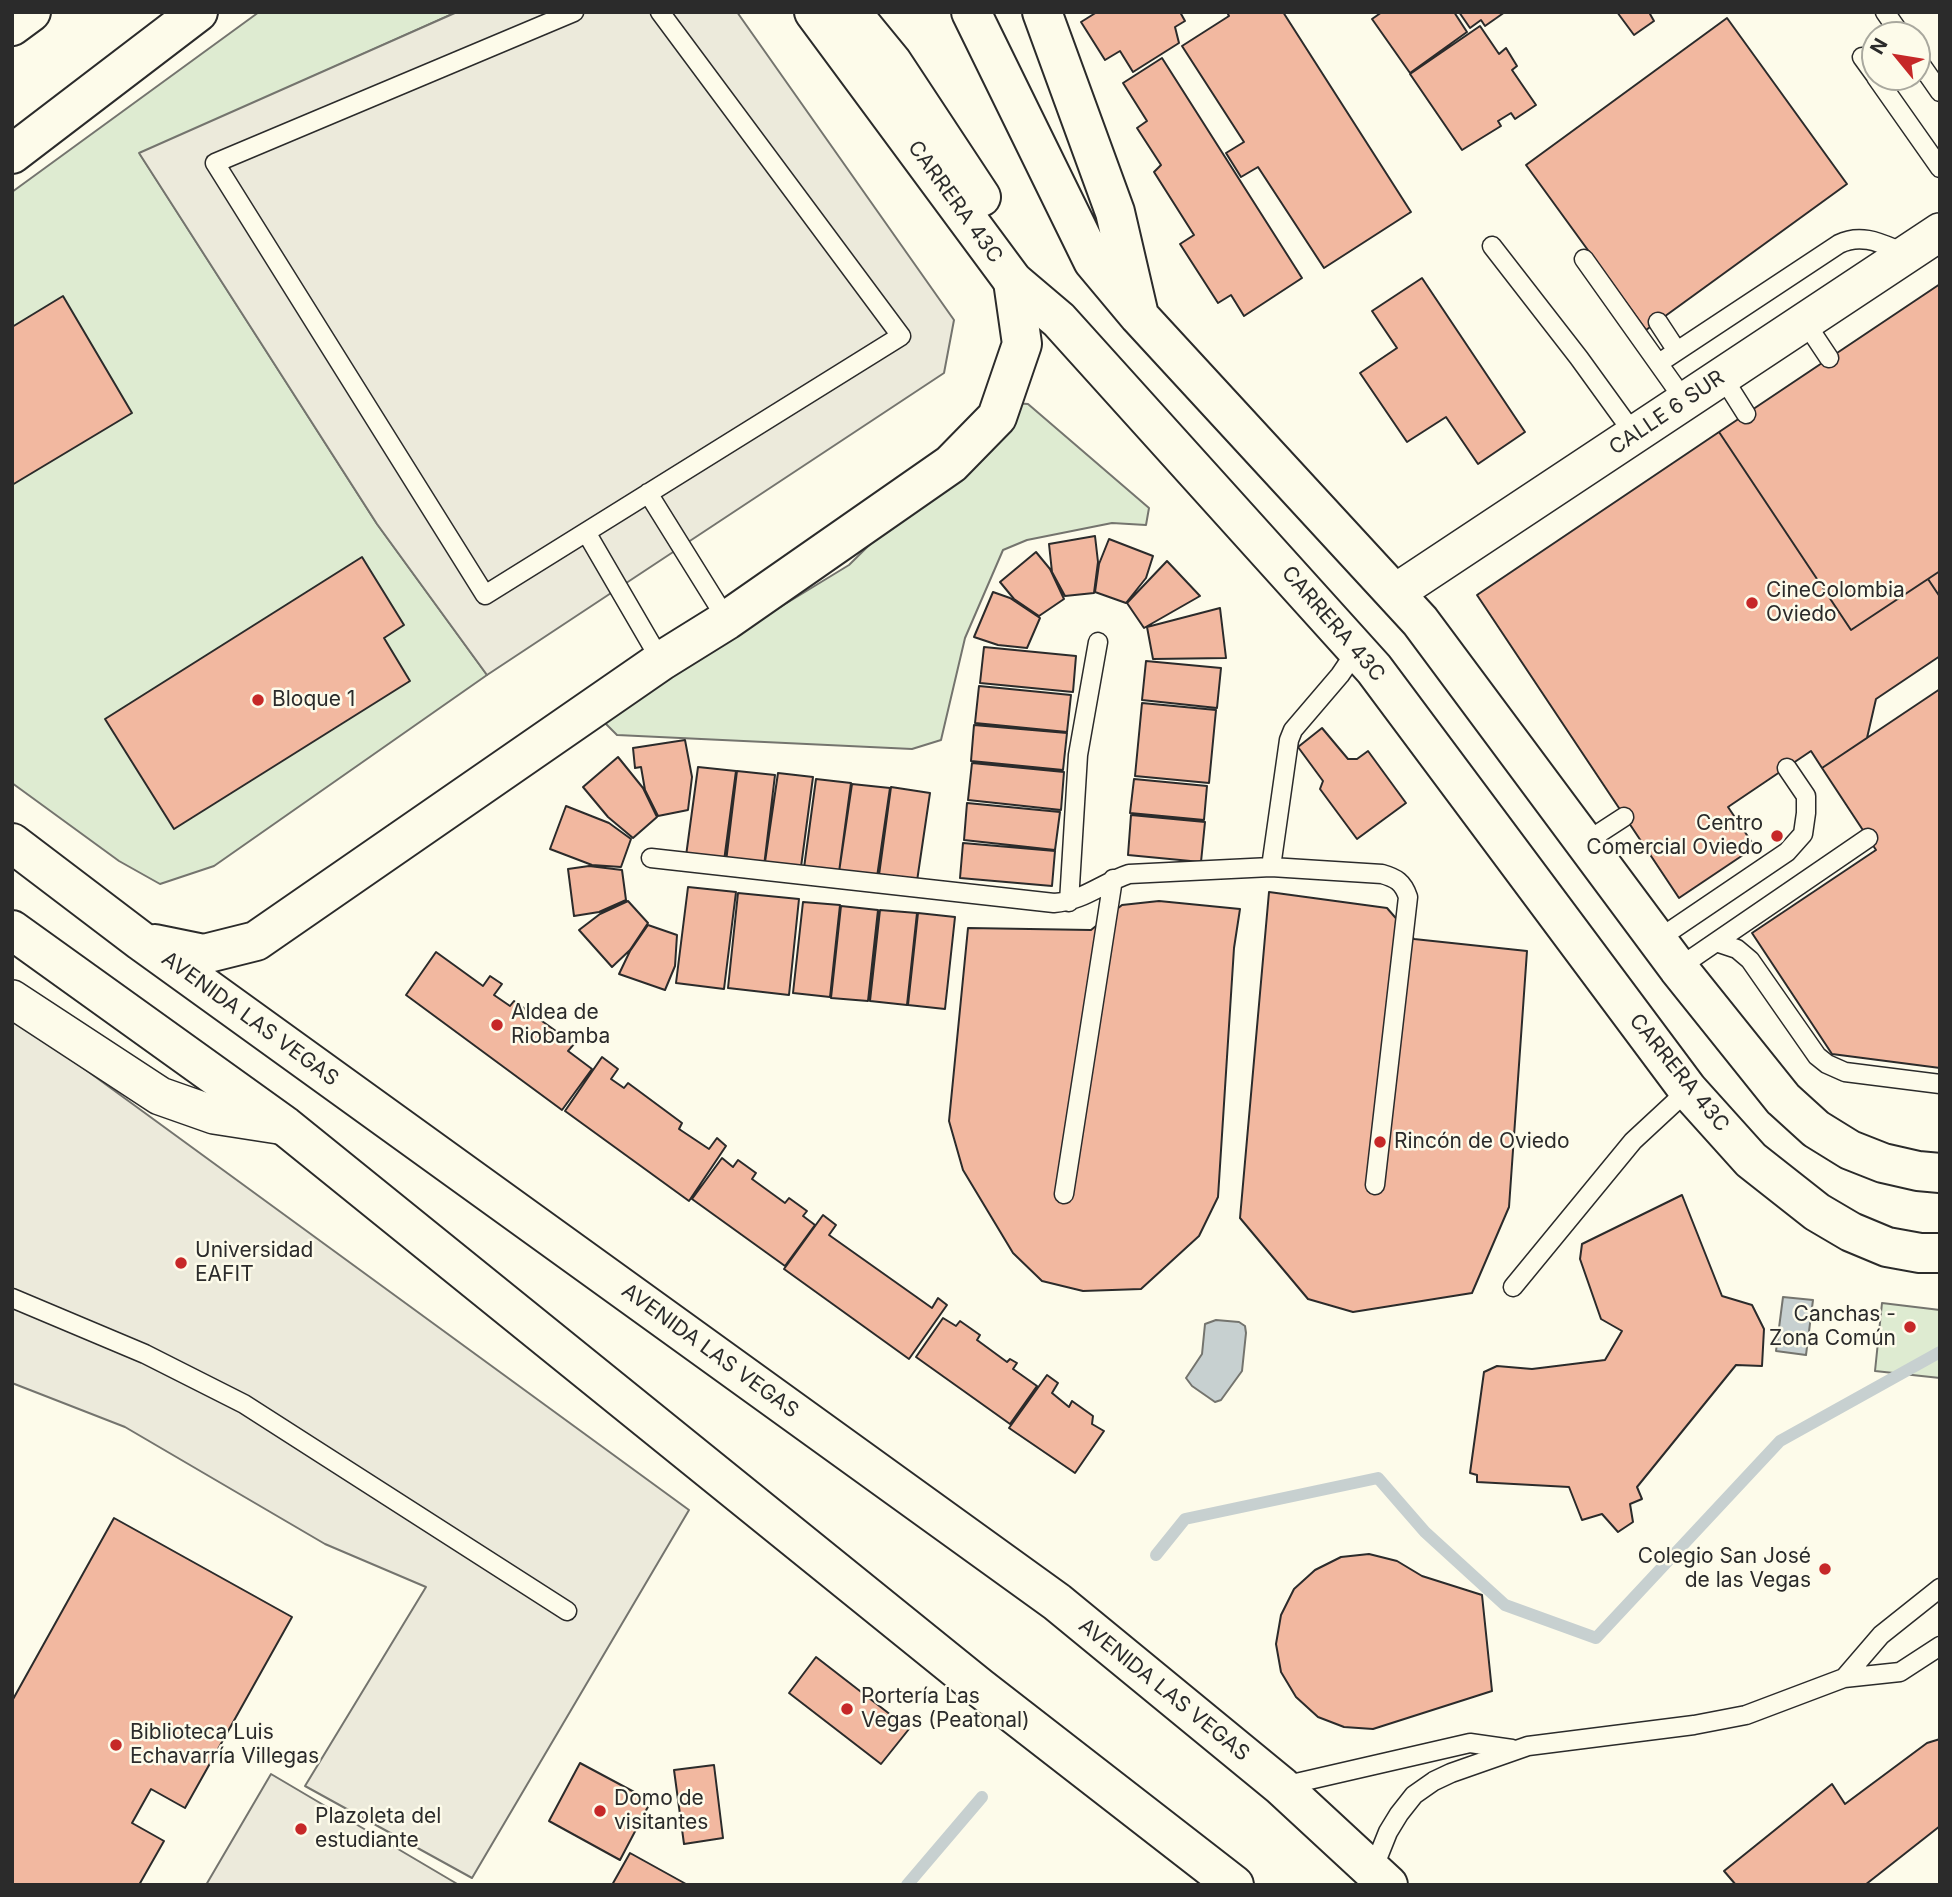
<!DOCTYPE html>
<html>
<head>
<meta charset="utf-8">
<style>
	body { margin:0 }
	#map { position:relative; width:1952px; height:1897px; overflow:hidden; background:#fdfbea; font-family:Inter,sans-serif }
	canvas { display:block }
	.frame { position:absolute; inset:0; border:14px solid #2b2b2b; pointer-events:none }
	.north { position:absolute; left:1861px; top:21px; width:70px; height:70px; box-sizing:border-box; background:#fdfbea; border:2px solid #a9a89e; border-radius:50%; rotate:300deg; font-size:19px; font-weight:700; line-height:28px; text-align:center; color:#2b2b2b }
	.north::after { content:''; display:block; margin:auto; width:24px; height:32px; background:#c62828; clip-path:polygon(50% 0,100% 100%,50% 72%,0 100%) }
</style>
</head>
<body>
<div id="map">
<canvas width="1952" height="1897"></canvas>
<div class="frame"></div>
<div class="north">N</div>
</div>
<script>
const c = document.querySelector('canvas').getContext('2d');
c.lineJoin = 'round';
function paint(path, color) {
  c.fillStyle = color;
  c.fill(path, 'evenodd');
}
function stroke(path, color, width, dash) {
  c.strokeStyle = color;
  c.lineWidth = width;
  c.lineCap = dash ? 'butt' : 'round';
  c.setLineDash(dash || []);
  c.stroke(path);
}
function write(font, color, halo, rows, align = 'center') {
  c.font = font + ' Inter,sans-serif';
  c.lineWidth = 5;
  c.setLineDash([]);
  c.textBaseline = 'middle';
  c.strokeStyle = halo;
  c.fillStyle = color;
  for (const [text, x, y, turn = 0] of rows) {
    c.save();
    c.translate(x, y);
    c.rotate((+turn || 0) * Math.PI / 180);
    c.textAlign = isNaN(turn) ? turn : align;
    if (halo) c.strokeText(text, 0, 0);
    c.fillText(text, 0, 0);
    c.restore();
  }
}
const green = new Path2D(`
	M 259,12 L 457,12 L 140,154 L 377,524 L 487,675 L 214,866 L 160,884 L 119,861 L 12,783 L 12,192 Z
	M 1013,403 L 1028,404 L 1149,508 L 1146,525 L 1112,523 L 1027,540 L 1003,550 L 965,638 L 941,740 L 912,749 L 617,735 L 603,721 L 618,706 L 849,565 Z
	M 1882,1303 L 1940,1310 L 1940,1378 L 1875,1371 Z`);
paint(green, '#deebd1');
stroke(green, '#74746e', 2);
const parking = new Path2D(`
	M 457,12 L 737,12 L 954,320 L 944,373 L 487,675 L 377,524 L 139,153 Z
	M 12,1016 L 689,1510 L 472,1878 L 305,1786 L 426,1587 L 325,1544 L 125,1427 L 12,1383 Z
	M 271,1774 L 459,1885 L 206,1885 Z`);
paint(parking, '#eceadb');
stroke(parking, '#74746e', 2);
const water = new Path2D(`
	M 1783,1297 L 1813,1300 L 1806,1355 L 1776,1351 Z
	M 1216,1320 L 1239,1322 L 1245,1326 L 1246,1333 L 1242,1371 L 1221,1400 L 1215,1402 L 1192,1386 L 1186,1378 L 1202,1354 L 1205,1324 Z`);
paint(water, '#c7d0d0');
stroke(water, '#74746e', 2);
stroke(new Path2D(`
	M 1156,1555 L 1185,1519 L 1378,1478 L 1425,1532 L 1505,1605 L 1596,1638 L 1780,1441 L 1940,1352
	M 907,1885 L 982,1797`), '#c7d0d0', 12);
const building = new Path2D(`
	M 1097,12 L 1180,12 L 1185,21 L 1175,27 L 1179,43 L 1133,72 L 1120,51 L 1105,60 L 1081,22 Z
	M 1227,12 L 1283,12 L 1411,212 L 1324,268 L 1258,167 L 1241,177 L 1226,153 L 1244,142 L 1182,46 L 1229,16 Z
	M 1382,12 L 1454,12 L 1467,32 L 1410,73 L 1372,19 Z
	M 1459,12 L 1505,12 L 1485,26 L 1481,20 L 1470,28 Z
	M 1617,12 L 1652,12 L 1650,14 L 1654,21 L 1634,35 Z
	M 1727,18 L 1847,184 L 1646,330 L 1526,165 Z
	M 1480,26 L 1499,54 L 1506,48 L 1517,66 L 1512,70 L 1536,105 L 1515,119 L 1511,113 L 1498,121 L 1501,126 L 1462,150 L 1410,74 Z
	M 1162,58 L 1302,278 L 1244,316 L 1231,295 L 1218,303 L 1180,244 L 1194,235 L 1154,172 L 1161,165 L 1137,128 L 1147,121 L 1123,83 Z
	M 1422,278 L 1525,432 L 1478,464 L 1446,417 L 1407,442 L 1360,373 L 1397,348 L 1372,311 Z
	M 1940,284 L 1940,571 L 1851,630 L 1719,432 Z
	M 63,296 L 132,413 L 12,485 L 12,327 Z
	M 1719,432 L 1851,630 L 1928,579 L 1940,597 L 1940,656 L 1876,699 L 1867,738 L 1822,768 L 1811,751 L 1728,807 L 1755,847 L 1679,898 L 1477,595 Z
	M 1095,536 L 1098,562 L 1094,593 L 1065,596 L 1052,572 L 1049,544 Z
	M 1109,539 L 1153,556 L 1146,578 L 1126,603 L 1095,592 L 1099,564 Z
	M 1036,552 L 1050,569 L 1064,599 L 1039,616 L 1014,599 L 1000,582 Z
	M 362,557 L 404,625 L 384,638 L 410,681 L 174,829 L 105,719 Z
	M 1167,561 L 1200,596 L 1144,628 L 1127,603 Z
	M 1940,571 L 1940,597 L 1928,579 Z
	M 993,592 L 1010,598 L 1040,618 L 1027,648 L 998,645 L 974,637 Z
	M 1220,608 L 1226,658 L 1153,659 L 1147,627 Z
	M 984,647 L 1076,656 L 1073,692 L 980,683 Z
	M 1146,661 L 1221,668 L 1217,708 L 1142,700 Z
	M 979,686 L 1071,695 L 1067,732 L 975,723 Z
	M 1940,689 L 1940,1068 L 1832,1054 L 1752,933 L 1876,850 L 1822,768 Z
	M 1142,703 L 1216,710 L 1209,783 L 1135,776 Z
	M 974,725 L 1067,733 L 1063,770 L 971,761 Z
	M 1322,728 L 1348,759 L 1357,759 L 1368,751 L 1406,803 L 1357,839 L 1320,789 L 1323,781 L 1298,747 Z
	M 685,740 L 692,777 L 688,810 L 658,816 L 645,790 L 641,767 L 635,768 L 633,748 Z
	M 618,757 L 643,788 L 657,817 L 633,838 L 608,817 L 583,787 Z
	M 972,763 L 1064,772 L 1061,810 L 968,800 Z
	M 698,767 L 736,771 L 724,861 L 686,856 Z
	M 737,771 L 775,775 L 764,866 L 726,862 Z
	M 778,773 L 813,777 L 801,867 L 765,862 Z
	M 816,779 L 851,783 L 839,872 L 804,868 Z
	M 1134,779 L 1207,786 L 1204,820 L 1130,813 Z
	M 852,784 L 890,788 L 877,877 L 839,872 Z
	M 891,787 L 930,793 L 917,881 L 879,875 Z
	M 967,803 L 1060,812 L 1055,850 L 964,840 Z
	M 566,806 L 609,823 L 631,839 L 621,867 L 592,865 L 550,849 Z
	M 1131,815 L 1205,822 L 1201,862 L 1128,855 Z
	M 963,843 L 1055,851 L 1052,886 L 960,878 Z
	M 589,866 L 622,870 L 626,900 L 599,912 L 574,916 L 568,869 Z
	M 688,887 L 736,892 L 724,989 L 676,983 Z
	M 1269,892 L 1387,908 L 1414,939 L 1527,951 L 1509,1207 L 1472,1293 L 1353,1312 L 1308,1299 L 1240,1218 Z
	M 738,893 L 799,899 L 789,995 L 728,988 Z
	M 628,901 L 648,923 L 630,950 L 612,967 L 579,930 L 600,914 Z
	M 1159,901 L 1240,909 L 1234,948 L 1218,1197 L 1199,1236 L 1141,1289 L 1083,1291 L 1042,1281 L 1013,1253 L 963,1170 L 949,1121 L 968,928 L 1091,930 L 1122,905 Z
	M 803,902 L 840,905 L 830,997 L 793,993 Z
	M 841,906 L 878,910 L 868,1001 L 831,998 Z
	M 880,910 L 917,913 L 907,1005 L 870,1001 Z
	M 918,913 L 955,917 L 945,1009 L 908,1005 Z
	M 648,925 L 677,935 L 675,966 L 665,990 L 619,974 L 630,951 Z
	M 436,952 L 483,986 L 490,976 L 502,984 L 494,995 L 510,1006 L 514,1001 L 574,1044 L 568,1051 L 592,1069 L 562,1110 L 406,995 Z
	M 602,1057 L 618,1069 L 611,1079 L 624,1088 L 628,1083 L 682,1123 L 679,1129 L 709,1149 L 717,1138 L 726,1146 L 689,1201 L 565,1111 Z
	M 722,1158 L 733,1167 L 738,1160 L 756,1173 L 752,1179 L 785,1203 L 789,1198 L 807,1211 L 803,1216 L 815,1225 L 785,1266 L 692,1199 Z
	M 1682,1195 L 1722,1296 L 1752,1305 L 1764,1329 L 1762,1366 L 1736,1365 L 1637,1487 L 1642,1499 L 1630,1504 L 1633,1522 L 1618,1532 L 1602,1514 L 1582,1520 L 1569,1487 L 1477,1482 L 1477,1475 L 1470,1473 L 1484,1372 L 1497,1366 L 1532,1369 L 1605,1360 L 1622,1331 L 1601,1319 L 1580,1259 L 1582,1244 Z
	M 823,1215 L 836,1225 L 829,1235 L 932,1308 L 938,1298 L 947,1305 L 909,1359 L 784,1269 Z
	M 943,1318 L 956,1326 L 960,1321 L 980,1335 L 977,1340 L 1007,1362 L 1010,1359 L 1017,1363 L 1013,1369 L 1037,1386 L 1010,1424 L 916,1357 Z
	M 1047,1375 L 1058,1383 L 1052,1393 L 1069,1407 L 1072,1401 L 1093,1416 L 1092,1424 L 1104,1431 L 1075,1473 L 1009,1428 Z
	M 114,1518 L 292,1617 L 185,1808 L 151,1789 L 132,1823 L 164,1841 L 139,1885 L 12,1885 L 12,1701 Z
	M 1369,1554 L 1397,1561 L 1422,1576 L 1482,1595 L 1492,1691 L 1373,1729 L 1344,1727 L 1318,1717 L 1296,1697 L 1281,1672 L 1276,1644 L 1281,1615 L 1294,1589 L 1315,1570 L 1341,1557 Z
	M 816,1657 L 909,1729 L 881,1764 L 789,1693 Z
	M 1940,1739 L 1940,1826 L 1865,1885 L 1736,1885 L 1724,1871 L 1832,1784 L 1845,1804 L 1927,1743 Z
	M 580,1763 L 651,1801 L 620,1860 L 549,1821 Z
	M 714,1765 L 723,1838 L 684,1844 L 674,1770 Z
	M 630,1853 L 686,1884 L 686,1885 L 612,1885 Z`);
paint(building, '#f2b8a0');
stroke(building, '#2b2b2b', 2);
const lane = new Path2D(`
	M 574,12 L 215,163 L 485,595 L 901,336 L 660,12
	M 1885,12 L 1901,35
	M 1862,57 L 1875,75
	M 1917,59 L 1940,92
	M 1876,77 L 1940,168
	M 1492,246 L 1579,358 L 1634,434
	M 1584,259 L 1685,401
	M 1658,322 L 1677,351
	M 1805,322 L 1829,358
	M 1659,363 L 1839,244 C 1863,232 1884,245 1907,254
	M 1722,376 L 1746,414
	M 648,493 L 727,620
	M 586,532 L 661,661
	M 1584,843 L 1624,817
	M 651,858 L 1054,903 C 1083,901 1102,883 1129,874 L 1271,867 L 1289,740 L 1293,730 L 1340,675 L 1357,650
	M 1271,867 L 1382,874 C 1396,878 1403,882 1408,897 L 1375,1185
	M 1069,902 L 1078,755 L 1098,642
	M 1657,940 L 1787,852 L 1803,834 L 1806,813 L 1806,796 L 1787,768
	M 1716,942 L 1737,949 L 1750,960 L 1817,1056 L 1827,1064 L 1845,1072 L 1940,1084
	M 1678,968 L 1868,838
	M 1064,1194 L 1113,879
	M 1513,1287 L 1633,1141 L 1688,1090
	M 12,1298 L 145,1354 L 244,1404 L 567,1611
	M 1844,1678 L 1881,1635 L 1940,1588
	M 1283,1786 L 1470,1743 L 1512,1749
	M 1372,1872 L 1388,1832 L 1399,1814 L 1414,1795 L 1434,1781 L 1451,1773 L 1528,1746 L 1694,1725 L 1746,1715 L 1844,1678 L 1900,1672 L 1940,1646`);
const street = new Path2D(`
	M 1395,593 L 1940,232
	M 12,999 L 160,1096 L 214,1115 L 285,1126`);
const secondary = new Path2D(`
	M 814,12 L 1013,281 L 1059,320 L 1374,669 L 1688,1090 L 1751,1160 L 1817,1212 L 1851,1232 L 1887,1247 L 1920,1253 L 1940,1253
	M 851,12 L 892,62 L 981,197
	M 971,12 L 1093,261 L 1139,316 L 1420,621 L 1678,968 L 1783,1099 L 1816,1129 L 1850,1150 L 1883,1163 L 1918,1171 L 1940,1173
	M 1042,12 L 1115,212 L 1138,311
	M 12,26 L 31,12`);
const primary = new Path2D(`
	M 12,154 L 198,12
	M 12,843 L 141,941 L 1057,1602 L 1281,1786 L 1388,1885
	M 12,930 L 285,1126 L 979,1687 L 1234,1885
	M 155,944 L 204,954 L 256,941 L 661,661 L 727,620 L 951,464 L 997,417 L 1022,344 L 1013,281`);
stroke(lane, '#2b2b2b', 21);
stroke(street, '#2b2b2b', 40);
stroke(secondary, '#2b2b2b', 42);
stroke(primary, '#2b2b2b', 42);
stroke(lane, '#fdfbea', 18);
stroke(street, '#fdfbea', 37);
stroke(secondary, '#fdfbea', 38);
stroke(primary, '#fdfbea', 38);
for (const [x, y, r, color] of [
	[1752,603,7,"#c62828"],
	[258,700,7,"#c62828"],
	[1777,836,7,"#c62828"],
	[497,1025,7,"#c62828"],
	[1380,1142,7,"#c62828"],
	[181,1263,7,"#c62828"],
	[1910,1327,7,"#c62828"],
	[1825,1569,7,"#c62828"],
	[847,1709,7,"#c62828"],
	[116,1745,7,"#c62828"],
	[600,1811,7,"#c62828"],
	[301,1829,7,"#c62828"]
]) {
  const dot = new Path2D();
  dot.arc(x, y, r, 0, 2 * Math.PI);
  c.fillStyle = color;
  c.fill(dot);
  stroke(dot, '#fdfbea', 2.5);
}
write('21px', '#2b2b2b', '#fdfbea', [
	["CARRERA 43C",955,202,54],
	["CALLE 6 SUR",1667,413,-34],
	["CARRERA 43C",1333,624,49],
	["AVENIDA LAS VEGAS",250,1019,36],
	["CARRERA 43C",1679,1073,51],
	["AVENIDA LAS VEGAS",710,1351,36],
	["AVENIDA LAS VEGAS",1164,1690,39]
]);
write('21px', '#2b2b2b', '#fdfbea', [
	["CineColombia",1766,591],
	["Oviedo",1766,615],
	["Bloque 1",272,700],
	["Centro",1763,824,"right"],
	["Comercial Oviedo",1763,848,"right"],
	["Aldea de",511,1013],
	["Riobamba",511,1037],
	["Rincón de Oviedo",1394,1142],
	["Universidad",195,1251],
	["EAFIT",195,1275],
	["Canchas -",1896,1315,"right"],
	["Zona Común",1896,1339,"right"],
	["Colegio San José",1811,1557,"right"],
	["de las Vegas",1811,1581,"right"],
	["Portería Las",861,1697],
	["Vegas (Peatonal)",861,1721],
	["Biblioteca Luis",130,1733],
	["Echavarría Villegas",130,1757],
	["Domo de",614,1799],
	["visitantes",614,1823],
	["Plazoleta del",315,1817],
	["estudiante",315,1841]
], 'left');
</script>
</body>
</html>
